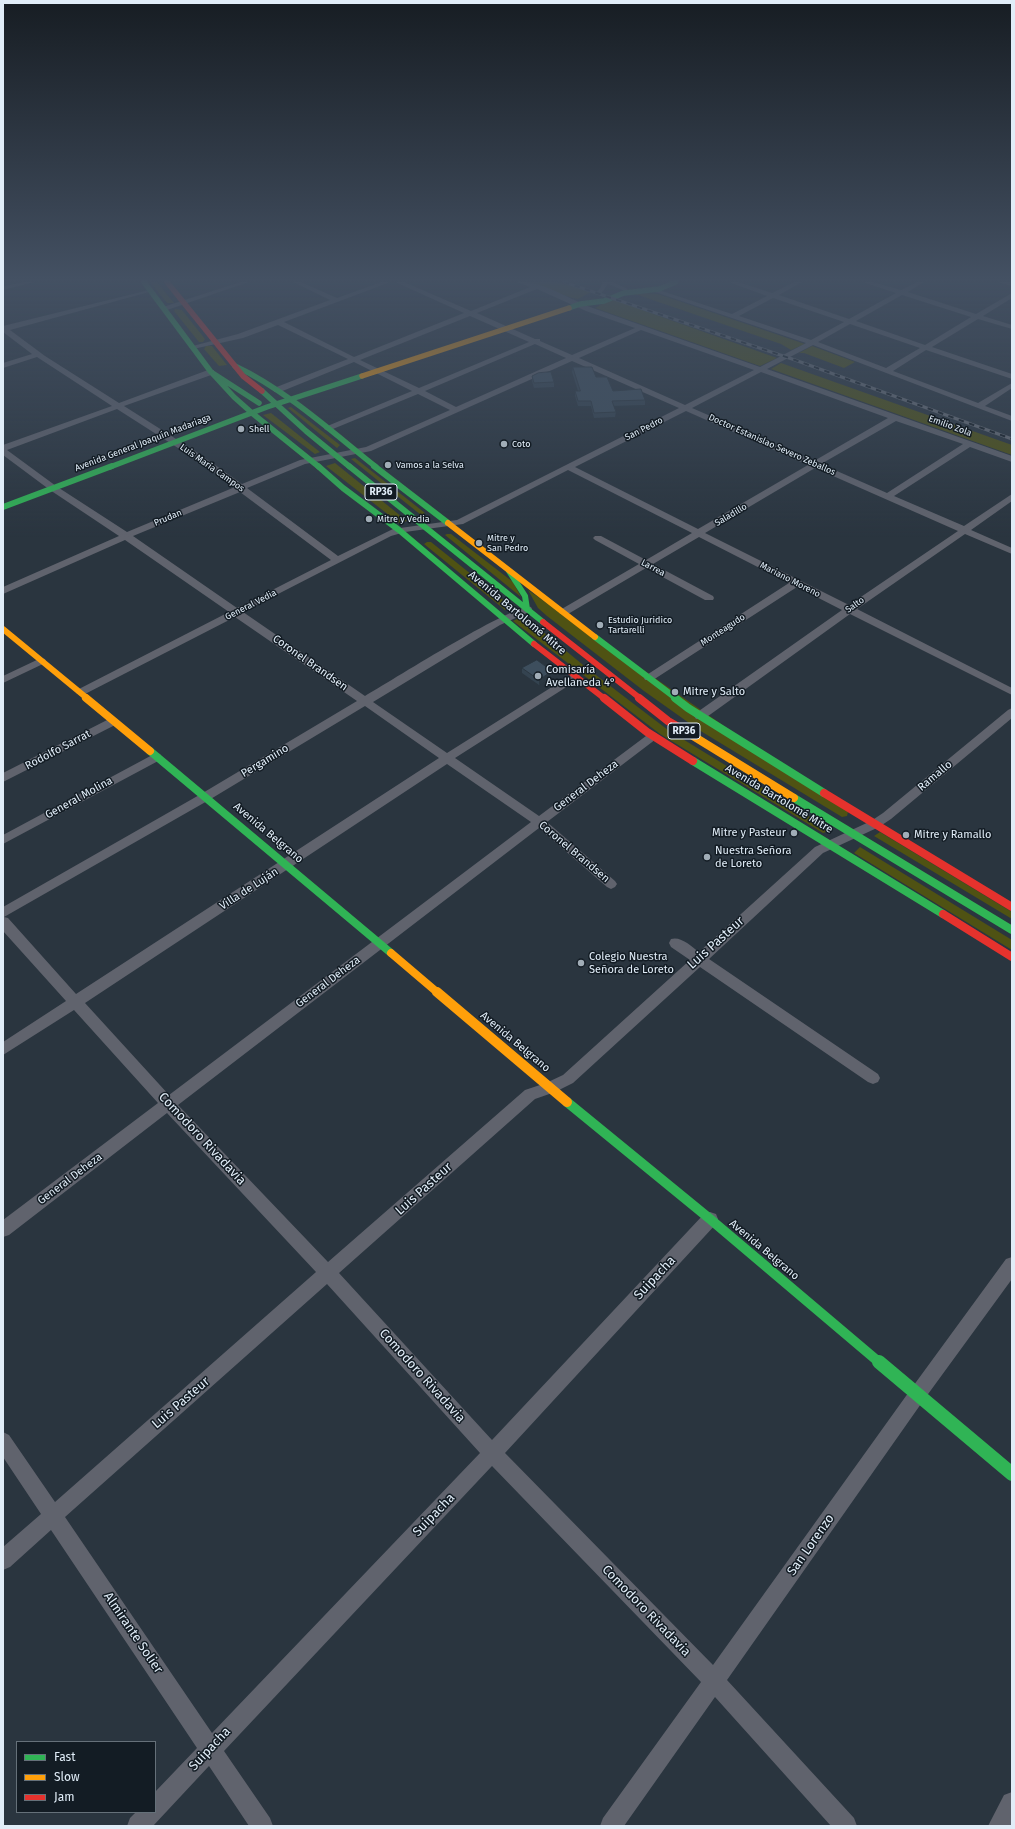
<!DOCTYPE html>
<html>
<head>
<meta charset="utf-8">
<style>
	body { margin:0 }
	#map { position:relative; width:1015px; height:1829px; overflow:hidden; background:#2a353f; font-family:"Fira Sans",sans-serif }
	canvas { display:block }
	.frame { position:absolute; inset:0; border:4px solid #e1edf8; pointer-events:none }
	.legend { position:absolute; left:16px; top:1741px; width:140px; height:72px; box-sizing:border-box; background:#131c24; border:1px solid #657079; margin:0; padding:5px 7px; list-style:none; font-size:12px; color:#e1edf8 }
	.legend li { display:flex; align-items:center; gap:8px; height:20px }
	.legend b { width:20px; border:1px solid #657079 }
</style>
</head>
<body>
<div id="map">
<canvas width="1015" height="1829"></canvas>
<div class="frame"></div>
<ul class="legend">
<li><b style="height:5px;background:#30b455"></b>Fast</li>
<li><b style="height:5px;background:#ff9f0a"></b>Slow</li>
<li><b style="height:5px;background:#e5322d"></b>Jam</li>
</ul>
</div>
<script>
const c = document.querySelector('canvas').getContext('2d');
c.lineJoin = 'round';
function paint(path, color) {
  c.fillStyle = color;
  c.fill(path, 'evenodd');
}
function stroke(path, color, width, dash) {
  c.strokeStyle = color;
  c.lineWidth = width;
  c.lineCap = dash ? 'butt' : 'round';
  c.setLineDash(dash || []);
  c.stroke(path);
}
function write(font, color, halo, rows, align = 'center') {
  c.font = font + ' "Fira Sans",sans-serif';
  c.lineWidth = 3;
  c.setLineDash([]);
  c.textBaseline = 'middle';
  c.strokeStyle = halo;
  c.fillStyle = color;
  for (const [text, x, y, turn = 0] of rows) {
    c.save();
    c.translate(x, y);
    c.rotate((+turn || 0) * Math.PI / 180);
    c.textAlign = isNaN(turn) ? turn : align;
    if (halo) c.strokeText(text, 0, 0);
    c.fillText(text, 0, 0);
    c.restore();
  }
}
paint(new Path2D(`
	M 150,282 L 157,282 L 174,303 L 167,303 Z
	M 527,282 L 557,282 L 591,292 L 578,299 L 572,298 Z
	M 645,293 L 658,294 L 805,344 L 791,350 L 781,344 L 638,295 L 630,295 Z
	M 614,300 L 777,358 L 760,366 L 595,308 L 605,302 Z
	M 175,309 L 182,310 L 205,339 L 203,342 L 199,342 L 174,311 Z
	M 206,346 L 212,346 L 227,365 L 219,366 L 204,349 Z
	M 812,346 L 855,362 L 844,368 L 804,353 L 799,353 Z
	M 781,363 L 1012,445 L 1012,455 L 771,369 Z
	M 291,407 L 340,445 L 337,448 L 288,408 Z
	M 271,413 L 320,452 L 315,454 L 263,415 Z
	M 355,458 L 425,513 L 421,515 L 351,459 Z
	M 335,463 L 407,521 L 399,523 L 326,466 Z
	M 447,534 L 451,534 L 513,582 L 521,597 L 445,535 Z
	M 427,542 L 431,542 L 512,607 L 505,610 L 424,544 Z
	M 528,590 L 848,812 L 847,816 L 842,817 L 699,730 L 644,691 L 547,616 L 538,608 Z
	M 521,617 L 525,617 L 588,669 L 668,730 L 828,828 L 829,831 L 823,833 L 660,734 L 513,621 Z
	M 880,832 L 1012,912 L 1012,919 L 874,836 Z
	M 860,847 L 1012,940 L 1012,950 L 854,853 Z`), '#4f5213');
paint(new Path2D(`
	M 24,282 L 35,282 L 3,290 L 3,286 Z
	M 240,282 L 249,282 L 167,310 L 160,308 Z
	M 293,282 L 301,282 L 337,298 L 381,282 L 389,282 L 388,283 L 284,322 L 354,357 L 464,313 L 397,283 L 396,282 L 404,282 L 471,311 L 530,287 L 516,282 C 539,279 571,300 593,308 C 648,328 704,347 760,367 L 806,343 L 652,291 L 652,289 L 656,289 L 732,314 L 767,296 L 731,283 L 730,282 L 739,282 L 772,293 L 794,282 L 802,282 L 779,295 L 849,319 L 896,293 L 865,283 L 864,282 L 873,282 L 901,290 L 917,282 L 924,282 L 908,292 L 976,314 L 1012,293 L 1012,298 L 983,316 L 1012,325 L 1012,329 L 978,319 L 932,347 L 1012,374 L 1012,379 L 926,350 L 893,371 L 978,403 L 1012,383 L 1012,388 L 985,406 L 1012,416 L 1012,421 L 813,345 L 767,369 L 1012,456 L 1012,462 L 970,447 L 894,496 L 964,526 L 1012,494 L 1012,501 L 971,530 L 1012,548 L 1012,554 L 965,534 L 857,609 L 1012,688 L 1012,695 L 850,614 L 704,719 L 696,719 L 694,716 L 696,713 L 842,610 L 797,587 L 653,680 L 645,680 L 644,678 L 645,676 L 789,583 L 699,537 L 653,564 L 713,596 L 714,598 L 713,600 L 705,600 L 646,568 L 568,614 L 560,614 L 559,612 L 560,610 L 639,564 L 595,540 L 593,538 L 595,536 L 601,536 L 646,560 L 692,533 L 568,470 L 463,524 L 405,532 L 391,536 L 243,612 L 365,696 C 388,683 514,603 531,607 L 532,609 L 531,611 L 500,625 L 373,702 L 447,753 L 571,675 L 579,675 L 580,677 L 579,679 L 455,758 L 539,816 L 650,733 L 654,732 L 660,736 L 547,822 L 615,881 L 617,884 L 615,887 L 611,889 L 607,887 L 539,828 L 178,1105 L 328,1262 L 525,1090 L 546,1083 L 563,1075 L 690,960 L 671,947 L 669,943 L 671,939 C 681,936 691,946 699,952 L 815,847 L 871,821 L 883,813 L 1008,710 L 1012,708 L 1012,718 L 891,819 L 879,827 L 823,853 L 709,959 L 878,1074 L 880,1078 L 878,1082 L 873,1084 L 868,1082 L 700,967 L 573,1083 L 555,1092 L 535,1099 L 339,1273 L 492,1440 L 704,1214 L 710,1212 L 716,1214 L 718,1219 L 716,1224 L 505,1453 L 713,1665 L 911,1389 L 1006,1259 L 1012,1257 L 1012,1279 L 923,1401 L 727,1680 L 854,1818 L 857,1826 L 831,1826 L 715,1697 L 624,1826 L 600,1826 L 603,1818 L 701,1682 L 492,1466 L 224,1751 L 270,1818 L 273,1826 L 249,1826 L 209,1766 L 153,1826 L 127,1826 L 130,1818 L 136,1812 L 155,1812 L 155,1792 L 197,1748 L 51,1530 L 10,1567 L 3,1570 L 3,1547 L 41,1514 L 3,1457 L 3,1432 L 9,1435 L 55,1502 L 316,1272 L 167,1113 L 9,1235 L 3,1237 L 3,1220 L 158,1103 L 74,1010 L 3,1055 L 3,1042 L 66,1001 L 3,931 L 3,907 L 201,794 L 357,701 L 235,617 L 85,694 L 77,694 L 76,692 L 77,690 L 229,612 L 125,540 L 3,594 L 3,587 L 119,536 L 50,490 L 3,455 L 3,445 L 112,406 L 37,357 L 3,368 L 3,363 L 32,354 L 3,332 L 3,326 L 153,289 L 153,291 L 10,330 L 45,356 L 119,403 L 208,370 L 214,370 L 214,374 L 124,406 L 195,451 L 242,484 L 300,460 L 366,447 L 450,410 L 418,394 L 328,431 L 324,429 L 325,427 L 412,391 L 354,362 L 280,392 L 274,392 L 274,388 L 348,359 L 278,325 L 243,338 L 193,349 L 189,347 L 238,334 L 330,300 ZM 537,289 L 586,311 L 635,328 L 572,355 L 540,341 L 540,339 L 535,339 L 477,313 ZM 902,295 L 971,317 L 925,345 L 856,321 ZM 773,298 L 844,322 L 811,340 L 739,316 ZM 470,316 L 529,342 L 419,388 L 360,360 ZM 850,324 L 920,348 L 886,368 L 818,342 ZM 641,330 L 754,370 L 685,405 L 579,358 ZM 535,344 L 566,358 L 456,407 L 425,391 ZM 572,361 L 679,408 L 457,520 L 393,529 L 338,556 L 247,488 L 305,464 L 371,451 ZM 761,372 L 888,418 L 814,461 L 692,408 ZM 117,409 L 189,455 L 235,487 L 127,532 L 56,486 L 7,450 ZM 686,411 L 808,465 L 698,529 L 575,467 ZM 896,421 L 963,444 L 887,493 L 821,464 ZM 815,468 L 958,531 L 849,605 L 705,533 ZM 240,492 L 331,560 L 237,608 L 133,536 ZM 365,706 L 439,758 L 76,994 L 8,918 L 4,917 L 209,800 ZM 447,764 L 531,822 L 169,1095 L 85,1003 ZM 327,1284 L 480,1453 L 212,1733 L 65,1517 Z
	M 602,282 L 613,282 L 628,289 L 625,291 L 608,284 L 601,294 L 597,294 L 596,293 L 601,287 Z
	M 999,282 L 1012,282 L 1012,286 L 1000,283 Z
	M 41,658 L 45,659 L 46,661 L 45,663 L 3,683 L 3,676 Z
	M 113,717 L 119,721 L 117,724 L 3,782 L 3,773 Z
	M 156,753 L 160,754 L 162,757 L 160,760 L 3,844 L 3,835 Z
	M 1012,1792 L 1011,1826 L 988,1826 L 1004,1795 Z`), '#60636d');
stroke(new Path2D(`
	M 144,282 L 211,372 L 259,403
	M 569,308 L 580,304 L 604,301 L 624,293 L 659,289 L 676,282
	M 235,366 C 286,390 332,432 376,467
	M 211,372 L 234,397 L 252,413 L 319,467
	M 262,391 L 306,431 L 350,467
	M 110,467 L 267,407 L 362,376`), '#30b455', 5.5);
stroke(new Path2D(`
	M 318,466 L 343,488 L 399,530 L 534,644
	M 349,466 L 543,622
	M 374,466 L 448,523
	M 3,507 L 112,466
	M 509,571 L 525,596 L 527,609
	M 595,637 L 677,699`), '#30b455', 6);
stroke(new Path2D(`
	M 675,698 L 688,708 L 824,793
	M 150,751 L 391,953
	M 693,761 L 943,914
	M 794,798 L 1012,930`), '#30b455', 8);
stroke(new Path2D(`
	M 567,1102 L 710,1219 L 880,1363`), '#30b455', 10);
stroke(new Path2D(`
	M 879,1362 L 1012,1474`), '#30b455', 14);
stroke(new Path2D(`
	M 362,376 L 569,308`), '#ff9f0a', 5.5);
stroke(new Path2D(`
	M 448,523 L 595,637
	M 3,629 L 88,699`), '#ff9f0a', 6);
stroke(new Path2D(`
	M 86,698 L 150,751
	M 680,728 L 794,798
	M 391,953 L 438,993`), '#ff9f0a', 8);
stroke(new Path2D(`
	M 437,992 L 567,1102`), '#ff9f0a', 10);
stroke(new Path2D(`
	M 167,282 L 243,376 L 262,391`), '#e5322d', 5.5);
stroke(new Path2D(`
	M 543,622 L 641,699
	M 534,644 L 605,699`), '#e5322d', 6);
stroke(new Path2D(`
	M 604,698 L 647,732 L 693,761
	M 639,698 L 668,721 L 680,728
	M 824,793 L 1012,907
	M 943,914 L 1012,957`), '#e5322d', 8);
const rail = new Path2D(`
	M 564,282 L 795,360 L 1012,439`);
stroke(rail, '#666c75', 3);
stroke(rail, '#131c24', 2, [5.5]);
paint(new Path2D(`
	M 573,367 L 596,377 L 613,391 L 645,400 L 645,405 L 613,406 L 616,412 L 615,417 L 594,418 L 591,406 L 578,406 L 575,396 L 575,391 L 578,391 L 572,372 Z
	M 532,376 L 554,382 L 554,387 L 534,388 L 532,381 Z
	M 522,668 L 552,676 L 539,685 L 522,673 Z`), '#344350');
paint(new Path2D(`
	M 552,671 L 552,676 L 539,685 L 539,680 Z`), '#2b3741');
const building = new Path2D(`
	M 573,367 L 592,367 L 596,377 L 607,377 L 613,391 L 641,389 L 645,400 L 612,401 L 616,412 L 594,413 L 591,401 L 578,401 L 575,391 L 580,391 Z
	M 551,372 L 554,382 L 534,383 L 532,376 L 538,373 Z
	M 537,660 L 552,671 L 539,680 L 522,668 Z`);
paint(building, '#3d4e5d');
stroke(building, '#2b3741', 1);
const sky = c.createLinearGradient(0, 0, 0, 538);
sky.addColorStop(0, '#171d23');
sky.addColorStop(0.52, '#445163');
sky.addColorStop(1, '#44516300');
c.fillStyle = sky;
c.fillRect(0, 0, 1015, 538);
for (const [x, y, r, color] of [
	[241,429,4,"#a1adb7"],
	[504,444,4,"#a1adb7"],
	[388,465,4,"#a1adb7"],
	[369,519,4,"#a1adb7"],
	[479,543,4,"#a1adb7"],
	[600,625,4,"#a1adb7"],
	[538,676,4,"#a1adb7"],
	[675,692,4,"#a1adb7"],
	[794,833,4,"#a1adb7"],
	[906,835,4,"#a1adb7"],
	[707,857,4,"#a1adb7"],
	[581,963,4,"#a1adb7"]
]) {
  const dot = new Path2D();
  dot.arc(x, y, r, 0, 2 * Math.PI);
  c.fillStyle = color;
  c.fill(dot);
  stroke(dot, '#131c24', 1.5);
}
write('9px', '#e1edf8', '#131c24', [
	["Emilio Zola",950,426,20],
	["San Pedro",644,429,-27],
	["Avenida General Joaquín Madariaga",143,443,-21],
	["Doctor Estanislao Severo Zeballos",772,445,24],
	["Luis María Campos",212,468,35],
	["Saladillo",731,515,-31],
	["Prudan",168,518,-23],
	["Larrea",653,568,28],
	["Mariano Moreno",790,580,27],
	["General Vedia",251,605,-27],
	["Salto",855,605,-35],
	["Monteagudo",723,630,-33]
]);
write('9px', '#e1edf8', '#131c24', [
	["Shell",249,429],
	["Coto",512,444],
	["Vamos a la Selva",396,465],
	["Mitre y Vedia",377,519],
	["Mitre y",487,538],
	["San Pedro",487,548],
	["Estudio Juridico",608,620],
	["Tartarelli",608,630]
], 'left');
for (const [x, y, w] of [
	[381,492,32],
	[684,731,32]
]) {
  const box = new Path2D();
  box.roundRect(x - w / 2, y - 8, w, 16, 3);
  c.fillStyle = '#131c24';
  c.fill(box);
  stroke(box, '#e1edf8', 1);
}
write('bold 10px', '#e1edf8', null, [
	["RP36",381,492],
	["RP36",684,731]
]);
write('11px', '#e1edf8', '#131c24', [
	["Avenida Bartolomé Mitre",517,613,40],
	["Coronel Brandsen",310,663,35],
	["Rodolfo Sarrat",58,750,-28],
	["Pergamino",265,761,-31],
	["Ramallo",935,776,-40],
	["General Deheza",586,786,-37],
	["General Molina",79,798,-29],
	["Avenida Bartolomé Mitre",779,799,31],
	["Avenida Belgrano",268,833,40],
	["Coronel Brandsen",574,852,40],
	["Villa de Luján",249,889,-33],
	["General Deheza",328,982,-37],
	["Avenida Belgrano",515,1042,40],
	["General Deheza",70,1179,-37],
	["Avenida Belgrano",764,1250,40]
]);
write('11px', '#e1edf8', '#131c24', [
	["Comisaría",546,670],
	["Avellaneda 4°",546,683],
	["Mitre y Salto",683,692],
	["Mitre y Pasteur",786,833,"right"],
	["Mitre y Ramallo",914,835],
	["Nuestra Señora",715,851],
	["de Loreto",715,864],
	["Colegio Nuestra",589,957],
	["Señora de Loreto",589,970]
], 'left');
write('13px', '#e1edf8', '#131c24', [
	["Luis Pasteur",716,943,-42],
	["Comodoro Rivadavia",202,1139,47],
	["Luis Pasteur",424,1189,-42],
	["Suipacha",655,1278,-47],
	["Comodoro Rivadavia",422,1376,48],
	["Luis Pasteur",181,1403,-41],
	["Suipacha",434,1515,-46],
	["San Lorenzo",811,1545,-55],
	["Comodoro Rivadavia",646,1611,46],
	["Almirante Solier",133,1633,56],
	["Suipacha",210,1749,-47]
]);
</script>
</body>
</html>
